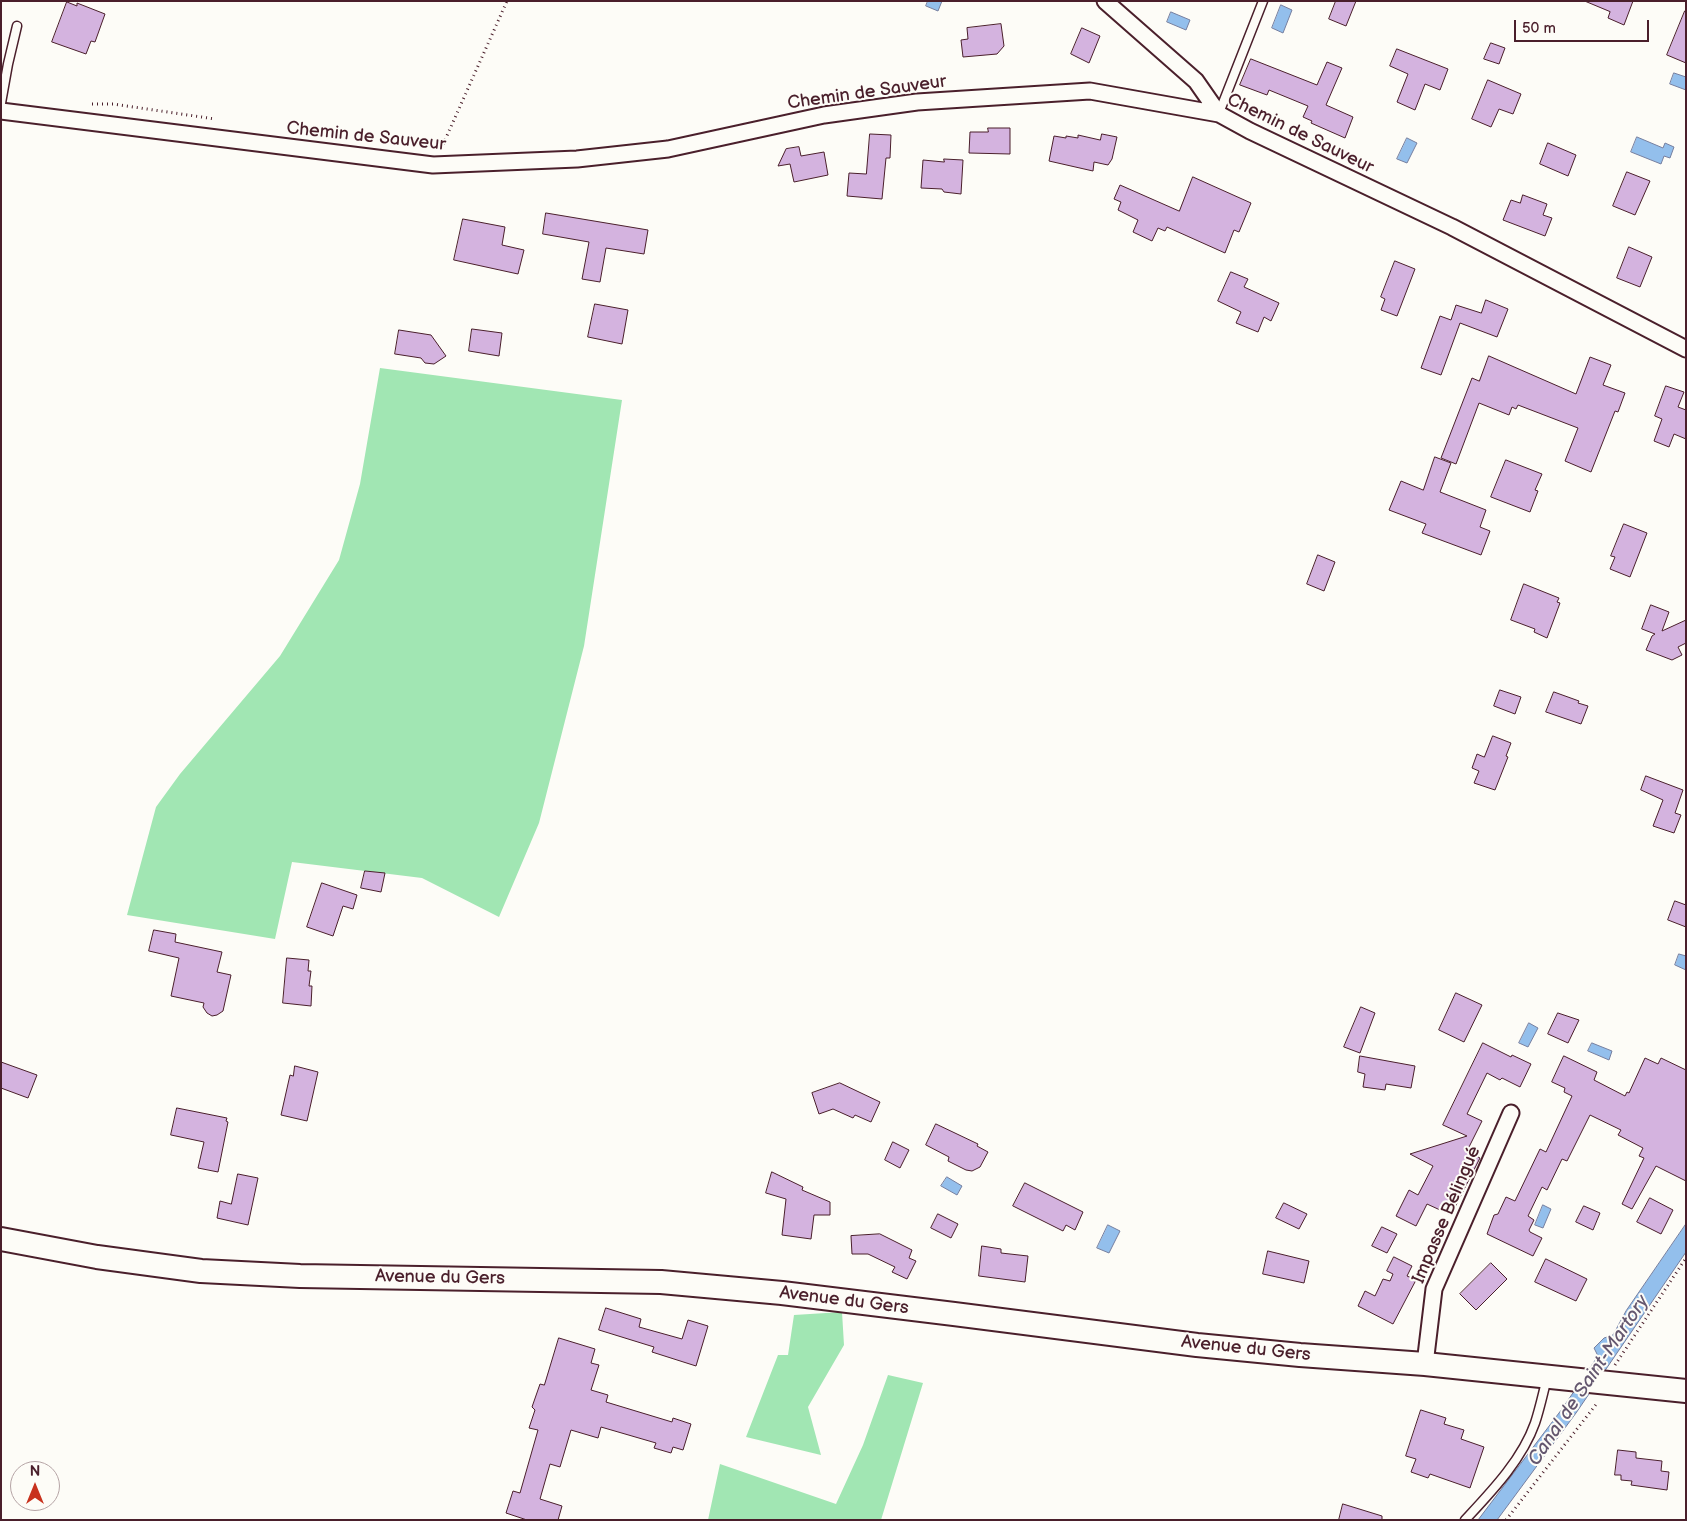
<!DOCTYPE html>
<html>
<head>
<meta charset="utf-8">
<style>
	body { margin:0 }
	#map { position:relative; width:1687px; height:1521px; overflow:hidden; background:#fdfcf7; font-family:"Balsamiq Sans",sans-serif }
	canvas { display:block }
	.frame { position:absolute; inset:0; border:2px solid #4a1f2b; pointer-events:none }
	.north { position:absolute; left:10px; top:1461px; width:50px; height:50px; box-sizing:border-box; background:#fdfcf7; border:1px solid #b5a4a5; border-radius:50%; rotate:0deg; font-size:14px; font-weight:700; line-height:20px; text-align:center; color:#4a1f2b }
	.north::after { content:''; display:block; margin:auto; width:18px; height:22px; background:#c8321e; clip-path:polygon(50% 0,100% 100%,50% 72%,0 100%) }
	.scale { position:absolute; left:1514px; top:20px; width:135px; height:22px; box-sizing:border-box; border:2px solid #4a1f2b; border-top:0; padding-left:6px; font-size:15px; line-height:18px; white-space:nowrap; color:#4a1f2b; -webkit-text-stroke:4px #fdfcf7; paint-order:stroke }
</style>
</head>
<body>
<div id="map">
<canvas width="1687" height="1521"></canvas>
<div class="frame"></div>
<div class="north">N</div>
<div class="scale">50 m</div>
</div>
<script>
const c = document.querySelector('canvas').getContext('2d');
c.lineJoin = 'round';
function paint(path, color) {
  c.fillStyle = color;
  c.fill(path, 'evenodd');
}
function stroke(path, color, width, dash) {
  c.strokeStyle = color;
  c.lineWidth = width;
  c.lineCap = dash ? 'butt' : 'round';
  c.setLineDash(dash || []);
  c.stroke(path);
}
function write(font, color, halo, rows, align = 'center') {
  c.font = font + ' "Balsamiq Sans",sans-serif';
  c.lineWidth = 4;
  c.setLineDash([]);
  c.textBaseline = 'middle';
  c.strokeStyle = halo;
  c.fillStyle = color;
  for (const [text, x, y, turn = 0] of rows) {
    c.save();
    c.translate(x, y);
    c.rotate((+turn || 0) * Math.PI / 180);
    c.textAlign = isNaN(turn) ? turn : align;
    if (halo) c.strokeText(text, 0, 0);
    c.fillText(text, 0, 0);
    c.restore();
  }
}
paint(new Path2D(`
	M 380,368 L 622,400 L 584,646 L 539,823 L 499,917 L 422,878 L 292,862 L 275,939 L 127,915 L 156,807 L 180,774 L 280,656 L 339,560 L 360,484 Z
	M 842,1312 L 844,1345 L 808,1407 L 821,1455 L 746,1437 L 778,1355 L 788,1355 L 794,1315 Z
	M 888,1375 L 923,1383 L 881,1520 L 708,1520 L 720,1464 L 836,1504 L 863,1445 Z`), '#a1e6b3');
const water = new Path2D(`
	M 928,1 L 942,1 L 938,11 L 926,6 Z
	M 1281,5 L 1292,10 L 1283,33 L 1272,28 Z
	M 1171,12 L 1190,20 L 1186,30 L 1167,22 Z
	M 1674,73 L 1686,77 L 1686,90 L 1670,84 Z
	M 1637,137 L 1663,148 L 1665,143 L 1674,147 L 1670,158 L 1664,156 L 1661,164 L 1631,152 Z
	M 1407,138 L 1417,143 L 1407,163 L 1397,159 Z
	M 1679,954 L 1686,956 L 1686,970 L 1675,965 Z
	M 1529,1023 L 1538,1028 L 1528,1047 L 1519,1043 Z
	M 1592,1043 L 1612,1051 L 1609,1060 L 1588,1051 Z
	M 947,1177 L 962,1186 L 957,1195 L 941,1186 Z
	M 1543,1205 L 1551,1209 L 1543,1228 L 1535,1225 Z
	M 1686,1224 L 1686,1252 L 1576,1413 L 1497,1520 L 1478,1520 L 1562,1409 L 1598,1356 L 1594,1348 L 1604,1338 L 1613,1335 L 1626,1311 Z
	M 1108,1225 L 1120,1231 L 1109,1253 L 1097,1248 Z`);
paint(water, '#93bfec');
stroke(water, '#767f9f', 1);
const building = new Path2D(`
	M 1336,1 L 1356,1 L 1346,26 L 1329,19 Z
	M 1585,1 L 1633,1 L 1624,25 L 1608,18 L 1610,12 Z
	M 67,2 L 77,6 L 77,3 L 105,14 L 95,42 L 91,41 L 86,54 L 52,42 Z
	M 1685,11 L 1686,11 L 1686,63 L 1667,55 Z
	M 1001,24 L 1004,46 L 997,54 L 963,57 L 961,40 L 968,39 L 967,28 Z
	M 1082,28 L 1100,36 L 1089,63 L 1071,54 Z
	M 1491,43 L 1505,48 L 1499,64 L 1484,59 Z
	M 1397,49 L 1448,69 L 1440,90 L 1425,84 L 1415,110 L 1397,102 L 1408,74 L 1390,66 Z
	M 1251,59 L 1317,85 L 1327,62 L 1342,68 L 1326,105 L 1353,117 L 1345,138 L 1311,123 L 1312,121 L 1303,117 L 1308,106 L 1269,90 L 1267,95 L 1240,85 Z
	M 1488,80 L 1521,94 L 1513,114 L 1499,109 L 1491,127 L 1472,119 Z
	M 988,128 L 1010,128 L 1010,154 L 969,153 L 970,132 L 988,132 Z
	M 870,134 L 891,135 L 890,158 L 886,158 L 882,199 L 847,196 L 849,173 L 866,174 Z
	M 1102,134 L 1117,137 L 1112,159 L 1108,165 L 1094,162 L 1093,171 L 1049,161 L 1054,136 L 1066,138 L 1066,136 L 1078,138 L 1078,135 L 1100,140 Z
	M 1548,143 L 1576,155 L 1568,176 L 1540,164 Z
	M 799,147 L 801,156 L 824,152 L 828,175 L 794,182 L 790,164 L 778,166 L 786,149 Z
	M 944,159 L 963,160 L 961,194 L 944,192 L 942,189 L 921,188 L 923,160 L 944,162 Z
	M 1627,172 L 1650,181 L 1635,215 L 1613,206 Z
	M 1193,177 L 1251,203 L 1239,232 L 1234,230 L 1225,253 L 1167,227 L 1165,231 L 1158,228 L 1152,241 L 1133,232 L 1138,220 L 1118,210 L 1121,202 L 1114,199 L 1120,185 L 1179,211 Z
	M 1523,195 L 1547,204 L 1543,215 L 1552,218 L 1545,236 L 1503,220 L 1511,200 L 1520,203 Z
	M 546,213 L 648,230 L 644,254 L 606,248 L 600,282 L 582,279 L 589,242 L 543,234 Z
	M 463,219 L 505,227 L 502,245 L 524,250 L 518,274 L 454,260 Z
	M 1629,247 L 1652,257 L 1640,287 L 1617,278 Z
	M 1395,261 L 1415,269 L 1397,316 L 1381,310 L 1385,299 L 1381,297 Z
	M 1231,272 L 1248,279 L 1244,287 L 1279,303 L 1271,321 L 1264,317 L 1258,332 L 1236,323 L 1241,312 L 1218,301 Z
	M 1486,300 L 1508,309 L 1497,337 L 1460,323 L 1441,375 L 1421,368 L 1440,316 L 1451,320 L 1456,305 L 1481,313 Z
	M 595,304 L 628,310 L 622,344 L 588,337 Z
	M 472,329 L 502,333 L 499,356 L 469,351 Z
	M 399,330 L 431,335 L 446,356 L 434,364 L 425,363 L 421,358 L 395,354 Z
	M 1489,356 L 1576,394 L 1590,357 L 1611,365 L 1603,385 L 1625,393 L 1618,412 L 1615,411 L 1591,472 L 1565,461 L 1578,428 L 1518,405 L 1516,409 L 1512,407 L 1509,415 L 1479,403 L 1456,464 L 1441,458 L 1472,378 L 1479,381 Z
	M 1666,386 L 1684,392 L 1678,407 L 1686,410 L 1686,439 L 1674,434 L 1669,447 L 1654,441 L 1662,419 L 1655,416 Z
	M 1435,457 L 1451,463 L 1440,492 L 1486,510 L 1480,527 L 1490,531 L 1481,555 L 1422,533 L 1426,524 L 1389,510 L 1401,481 L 1423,490 Z
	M 1506,460 L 1542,474 L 1535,490 L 1538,491 L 1530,512 L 1491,497 Z
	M 1624,524 L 1647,533 L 1630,577 L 1610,569 L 1615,557 L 1611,556 Z
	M 1318,555 L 1335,562 L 1324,591 L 1307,584 Z
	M 1524,584 L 1559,598 L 1557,602 L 1560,603 L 1547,638 L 1534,632 L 1535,629 L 1511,620 Z
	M 1651,605 L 1669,612 L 1662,631 L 1686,620 L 1686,643 L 1678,647 L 1682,655 L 1672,660 L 1646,650 L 1652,636 L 1655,634 L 1642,629 Z
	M 1500,690 L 1521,697 L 1515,714 L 1494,706 Z
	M 1554,692 L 1579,701 L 1578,703 L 1588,706 L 1581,724 L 1546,712 Z
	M 1493,736 L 1511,743 L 1506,756 L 1508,757 L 1495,790 L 1474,783 L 1479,771 L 1472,768 L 1477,754 L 1484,757 Z
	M 1646,776 L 1683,790 L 1675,813 L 1681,815 L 1674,833 L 1653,826 L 1663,800 L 1641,790 Z
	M 365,871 L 385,873 L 381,892 L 361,888 Z
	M 322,883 L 357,895 L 353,909 L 343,906 L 333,936 L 307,927 Z
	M 1675,901 L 1686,905 L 1686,927 L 1668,920 Z
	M 154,930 L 176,934 L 175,942 L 222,952 L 217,972 L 231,975 L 223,1011 L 217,1015 L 212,1016 L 207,1013 L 203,1007 L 204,1003 L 171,996 L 179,958 L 149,951 Z
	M 287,958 L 309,960 L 308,971 L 311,971 L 309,986 L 312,986 L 311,1006 L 283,1003 Z
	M 1456,993 L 1482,1005 L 1464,1042 L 1439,1030 Z
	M 1361,1007 L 1375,1013 L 1360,1053 L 1344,1047 Z
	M 1558,1013 L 1579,1020 L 1568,1043 L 1548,1034 Z
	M 1483,1043 L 1511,1057 L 1512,1055 L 1531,1064 L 1520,1087 L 1502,1078 L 1500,1080 L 1487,1073 L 1467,1114 L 1482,1121 L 1467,1151 L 1480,1158 L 1451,1215 L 1427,1204 L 1416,1226 L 1396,1216 L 1409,1190 L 1418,1195 L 1433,1166 L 1410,1154 L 1467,1136 L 1443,1125 Z
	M 1360,1056 L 1415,1066 L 1411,1088 L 1386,1084 L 1385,1090 L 1363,1087 L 1365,1074 L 1358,1072 Z
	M 1564,1056 L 1597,1072 L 1594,1080 L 1625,1096 L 1627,1092 L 1629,1093 L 1645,1058 L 1658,1064 L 1661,1058 L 1686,1070 L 1686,1181 L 1656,1166 L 1632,1209 L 1622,1204 L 1644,1158 L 1639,1156 L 1643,1148 L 1618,1135 L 1621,1130 L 1590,1115 L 1567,1161 L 1562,1159 L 1547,1190 L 1542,1187 L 1528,1216 L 1534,1220 L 1529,1230 L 1530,1232 L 1542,1238 L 1533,1256 L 1487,1234 L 1494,1215 L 1498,1214 L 1506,1197 L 1515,1201 L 1540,1149 L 1546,1152 L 1572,1096 L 1564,1092 L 1565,1088 L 1552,1082 Z
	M 1,1062 L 37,1075 L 28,1098 L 1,1088 Z
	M 295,1066 L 318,1072 L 307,1121 L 281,1115 L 290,1075 L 293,1076 Z
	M 840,1083 L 880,1102 L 871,1122 L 855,1115 L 853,1118 L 833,1109 L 819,1114 L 812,1093 Z
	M 177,1108 L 227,1118 L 226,1121 L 228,1122 L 218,1172 L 198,1168 L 204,1142 L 171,1135 Z
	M 936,1124 L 978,1144 L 977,1146 L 988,1152 L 980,1167 L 972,1171 L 966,1170 L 948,1161 L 949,1157 L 926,1145 Z
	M 893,1142 L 909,1150 L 900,1168 L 885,1160 Z
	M 772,1172 L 803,1187 L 802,1190 L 830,1202 L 830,1215 L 814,1215 L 811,1239 L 782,1235 L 786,1199 L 766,1193 Z
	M 238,1174 L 258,1178 L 248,1225 L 217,1218 L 220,1201 L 231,1204 Z
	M 1025,1183 L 1083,1212 L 1075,1230 L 1066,1225 L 1063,1231 L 1013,1206 Z
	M 1650,1198 L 1673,1210 L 1661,1234 L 1637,1222 Z
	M 1284,1203 L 1307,1214 L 1299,1229 L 1276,1218 Z
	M 1584,1206 L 1600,1213 L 1593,1230 L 1576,1222 Z
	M 938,1214 L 958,1224 L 951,1238 L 931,1228 Z
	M 1382,1227 L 1397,1234 L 1387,1253 L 1372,1246 Z
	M 880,1234 L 912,1250 L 909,1258 L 916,1261 L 907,1279 L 892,1272 L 895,1267 L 868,1254 L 852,1254 L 851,1236 Z
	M 982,1246 L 1001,1249 L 1001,1253 L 1028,1256 L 1025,1282 L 979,1276 Z
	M 1268,1251 L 1309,1261 L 1304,1283 L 1263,1274 Z
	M 1394,1257 L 1412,1266 L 1407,1276 L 1416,1280 L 1393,1324 L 1358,1306 L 1365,1291 L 1375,1296 L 1383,1279 L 1390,1281 L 1393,1274 L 1387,1271 Z
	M 1546,1259 L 1587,1279 L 1576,1301 L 1535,1282 Z
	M 1491,1263 L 1507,1279 L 1476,1310 L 1460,1294 Z
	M 606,1308 L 641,1319 L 639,1327 L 682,1339 L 688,1320 L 708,1326 L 696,1366 L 652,1352 L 654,1347 L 599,1330 Z
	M 559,1338 L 595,1349 L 591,1363 L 599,1365 L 591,1390 L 608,1395 L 606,1402 L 672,1422 L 673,1418 L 691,1424 L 683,1450 L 673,1447 L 671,1453 L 654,1448 L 656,1443 L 601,1427 L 598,1438 L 571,1430 L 560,1467 L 550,1464 L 540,1499 L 562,1506 L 558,1520 L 527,1520 L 506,1513 L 513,1491 L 520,1493 L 538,1430 L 529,1428 L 535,1410 L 532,1407 L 540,1384 L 544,1385 Z
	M 1421,1410 L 1446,1418 L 1444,1424 L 1464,1430 L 1461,1439 L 1484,1447 L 1470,1488 L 1430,1474 L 1428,1478 L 1411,1472 L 1416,1459 L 1406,1456 Z
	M 1618,1450 L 1636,1452 L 1636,1458 L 1662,1461 L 1661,1471 L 1669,1472 L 1667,1490 L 1631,1485 L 1632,1481 L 1621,1480 L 1621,1475 L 1615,1475 Z
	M 1343,1504 L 1382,1516 L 1382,1520 L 1339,1520 Z`);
paint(building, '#d4b3df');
stroke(building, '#4a1f2b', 1);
const service = new Path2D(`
	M 1,103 L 8,64 L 17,26
	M 1219,113 L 1263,1
	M 1465,1520 C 1491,1492 1522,1460 1535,1423 C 1540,1408 1543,1393 1547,1378`);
const minor = new Path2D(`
	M 1105,1 L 1196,81 L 1219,114
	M 1,111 L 433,165 L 577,159 L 668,149 L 824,115 L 917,102 L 1090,91 L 1219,114 L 1250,131 L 1452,227 L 1686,349
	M 1425,1364 L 1434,1289 L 1511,1113`);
const secondary = new Path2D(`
	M 1,1239 L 97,1257 L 201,1271 L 300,1276 L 661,1282 L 782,1293 L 954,1314 L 1197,1345 L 1300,1355 L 1425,1364 L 1686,1391`);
stroke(service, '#4a1f2b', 11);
stroke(minor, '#4a1f2b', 19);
stroke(secondary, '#4a1f2b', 26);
stroke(new Path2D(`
	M 92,104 L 113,104 L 215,119
	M 441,149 L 507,1
	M 1615,1365 L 1686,1258
	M 1506,1520 L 1598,1402`), '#4a1f2b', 3, [1, 4]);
stroke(service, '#fdfcf7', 8);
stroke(minor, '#fdfcf7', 15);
stroke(secondary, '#fdfcf7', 22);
write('18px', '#4a1f2b', '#fdfcf7', [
	["Chemin de Sauveur",867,93,-8],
	["Chemin de Sauveur",1300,134,26],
	["Chemin de Sauveur",366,137,6],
	["Impasse Bélingué",1447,1215,-67],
	["Avenue du Gers",440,1278,1],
	["Avenue du Gers",844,1301,7],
	["Avenue du Gers",1246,1349,6]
]);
write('italic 19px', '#64576f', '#fdfcf7', [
	["Canal de Saint-Martory",1589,1381,-56]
]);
</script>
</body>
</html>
